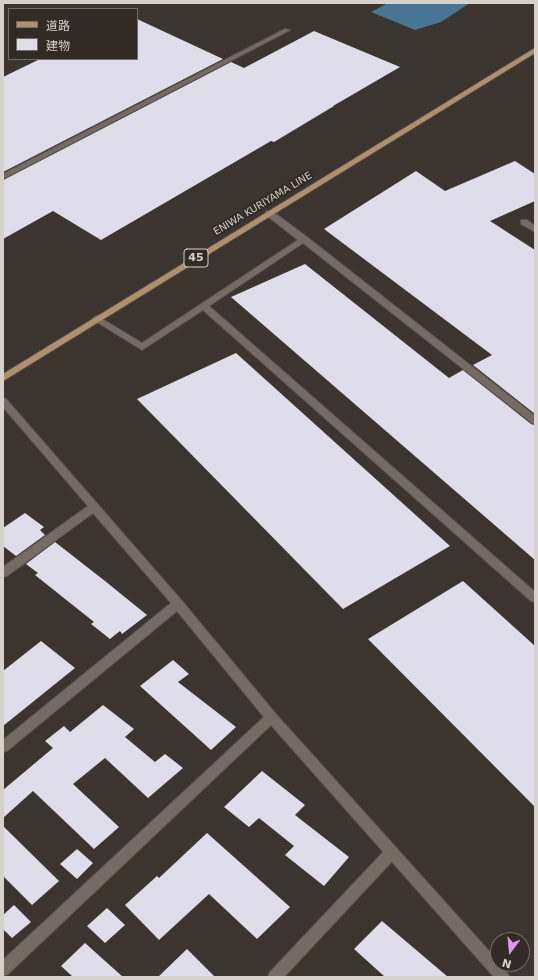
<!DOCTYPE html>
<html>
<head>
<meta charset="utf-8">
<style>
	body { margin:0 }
	#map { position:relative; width:538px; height:980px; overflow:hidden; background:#3c342e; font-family:"DejaVu Sans","Noto Sans JP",sans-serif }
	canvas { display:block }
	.frame { position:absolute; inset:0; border:4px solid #d6d1cc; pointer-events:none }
	.legend { position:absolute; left:8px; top:8px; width:130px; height:52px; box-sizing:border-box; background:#322a24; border:1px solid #746d67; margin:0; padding:5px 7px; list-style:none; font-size:12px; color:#d6d1cc }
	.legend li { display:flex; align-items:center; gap:8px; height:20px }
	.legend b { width:20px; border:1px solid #746d67 }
	.north { position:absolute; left:490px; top:932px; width:40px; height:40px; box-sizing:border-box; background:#322a24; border:1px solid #746d67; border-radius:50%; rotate:196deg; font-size:11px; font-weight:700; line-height:16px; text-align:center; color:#d6d1cc }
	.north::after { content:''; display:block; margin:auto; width:14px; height:18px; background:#df98f1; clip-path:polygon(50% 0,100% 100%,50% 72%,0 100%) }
</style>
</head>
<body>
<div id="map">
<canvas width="538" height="980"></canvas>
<div class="frame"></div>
<ul class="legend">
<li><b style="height:5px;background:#b0906c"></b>道路</li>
<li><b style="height:11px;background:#dfdde9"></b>建物</li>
</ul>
<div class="north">N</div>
</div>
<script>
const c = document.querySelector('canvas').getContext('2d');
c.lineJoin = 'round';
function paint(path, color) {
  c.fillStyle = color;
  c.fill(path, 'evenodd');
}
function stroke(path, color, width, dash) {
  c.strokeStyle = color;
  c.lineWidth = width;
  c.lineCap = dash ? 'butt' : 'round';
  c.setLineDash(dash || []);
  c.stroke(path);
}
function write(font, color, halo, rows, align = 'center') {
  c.font = font + ' "DejaVu Sans",sans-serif';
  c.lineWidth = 4;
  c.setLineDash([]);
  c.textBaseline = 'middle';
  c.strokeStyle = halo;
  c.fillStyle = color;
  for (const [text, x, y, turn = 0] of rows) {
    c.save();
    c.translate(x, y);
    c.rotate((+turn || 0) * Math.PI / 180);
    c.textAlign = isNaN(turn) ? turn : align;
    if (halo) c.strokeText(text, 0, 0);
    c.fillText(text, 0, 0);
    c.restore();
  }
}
paint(new Path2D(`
	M 388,3 L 470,3 L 441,22 L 415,30 L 371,12 Z`), '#467692');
paint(new Path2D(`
	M 137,19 L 223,59 L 3,172 L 3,77 L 40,59 L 137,59 Z
	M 314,31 L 400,67 L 333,106 L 334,106 L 274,142 L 271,141 L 101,240 L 53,211 L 3,239 L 3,180 L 231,62 L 244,68 Z
	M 515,161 L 535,174 L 535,201 L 490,221 L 535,250 L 535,414 L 473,365 L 492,355 L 324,229 L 416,171 L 445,191 Z
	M 305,264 L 449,378 L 463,370 L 531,424 L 535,425 L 535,560 L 231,297 Z
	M 236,353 L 450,546 L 343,609 L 137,399 Z
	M 25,513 L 44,527 L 40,530 L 45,535 L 16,556 L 3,546 L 3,528 Z
	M 55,542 L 105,581 L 147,615 L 122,634 L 120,631 L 110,639 L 91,624 L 94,622 L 35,575 L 38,573 L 26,564 Z
	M 463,581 L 535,646 L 535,807 L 368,639 Z
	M 41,641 L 75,668 L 3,726 L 3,671 Z
	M 173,660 L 189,674 L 178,682 L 236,727 L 211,750 L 140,686 Z
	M 103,705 L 134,729 L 125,737 L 155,762 L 165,754 L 183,768 L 148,798 L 105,758 L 73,784 L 119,827 L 94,849 L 33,791 L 3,818 L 3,790 L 53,748 L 45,741 L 64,726 L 70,732 Z
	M 262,771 L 305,805 L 295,815 L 349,857 L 324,886 L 285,855 L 294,846 L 259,818 L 249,827 L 224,807 Z
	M 3,826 L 59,881 L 32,905 L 3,876 Z
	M 207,833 L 290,907 L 257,939 L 209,894 L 159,940 L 125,905 L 157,876 L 159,878 Z
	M 77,849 L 93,863 L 77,879 L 60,864 Z
	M 14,905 L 31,922 L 12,938 L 3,929 L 3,915 Z
	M 107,908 L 125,925 L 105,943 L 87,926 Z
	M 382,921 L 448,977 L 385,977 L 354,949 Z
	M 85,943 L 123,977 L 73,977 L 61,966 Z
	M 187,949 L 215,977 L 158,977 Z`), '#dfdde9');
const lane = new Path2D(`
	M 285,29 L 290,30 L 3,179 L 3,174 Z
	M 266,211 L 272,211 L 307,237 L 535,416 L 535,424 L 532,423 L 303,243 L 209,306 L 535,592 L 535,602 L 531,601 L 203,310 L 142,350 L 92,319 L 96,316 L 99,317 L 142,343 L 298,240 L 266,215 Z`);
const street = new Path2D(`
	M 521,220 L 527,220 L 535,226 L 535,232 L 521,224 Z
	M 3,398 L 6,399 L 182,601 L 275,713 L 498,961 L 498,964 L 500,964 L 510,977 L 494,977 L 271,725 L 8,974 L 3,976 L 3,960 L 264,717 L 177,611 L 7,751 L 3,752 L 3,740 L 171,603 L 93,513 L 7,576 L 3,577 L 3,567 L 88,506 L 3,407 Z`);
const secondary = new Path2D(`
	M 392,846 L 397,848 L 398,852 L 397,856 L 284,977 L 268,977 L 270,972 L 387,848 Z`);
const primary = new Path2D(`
	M 535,48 L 535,53 L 3,381 L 3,374 Z`);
stroke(lane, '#59524d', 2);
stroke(street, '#59524d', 2);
stroke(secondary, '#59524d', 2);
stroke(primary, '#59524d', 2);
paint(lane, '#746b64');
paint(street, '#746b64');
paint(secondary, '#746b64');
paint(primary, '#b0906c');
write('10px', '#d6d1cc', '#322a24', [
	["ENIWA KURIYAMA LINE",263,204,-31]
]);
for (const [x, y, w] of [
	[196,258,24]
]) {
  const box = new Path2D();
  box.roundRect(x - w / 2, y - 9, w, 18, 3);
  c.fillStyle = '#322a24';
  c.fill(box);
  stroke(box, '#d6d1cc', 1);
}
write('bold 11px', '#d6d1cc', null, [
	["45",196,258]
]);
</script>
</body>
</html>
